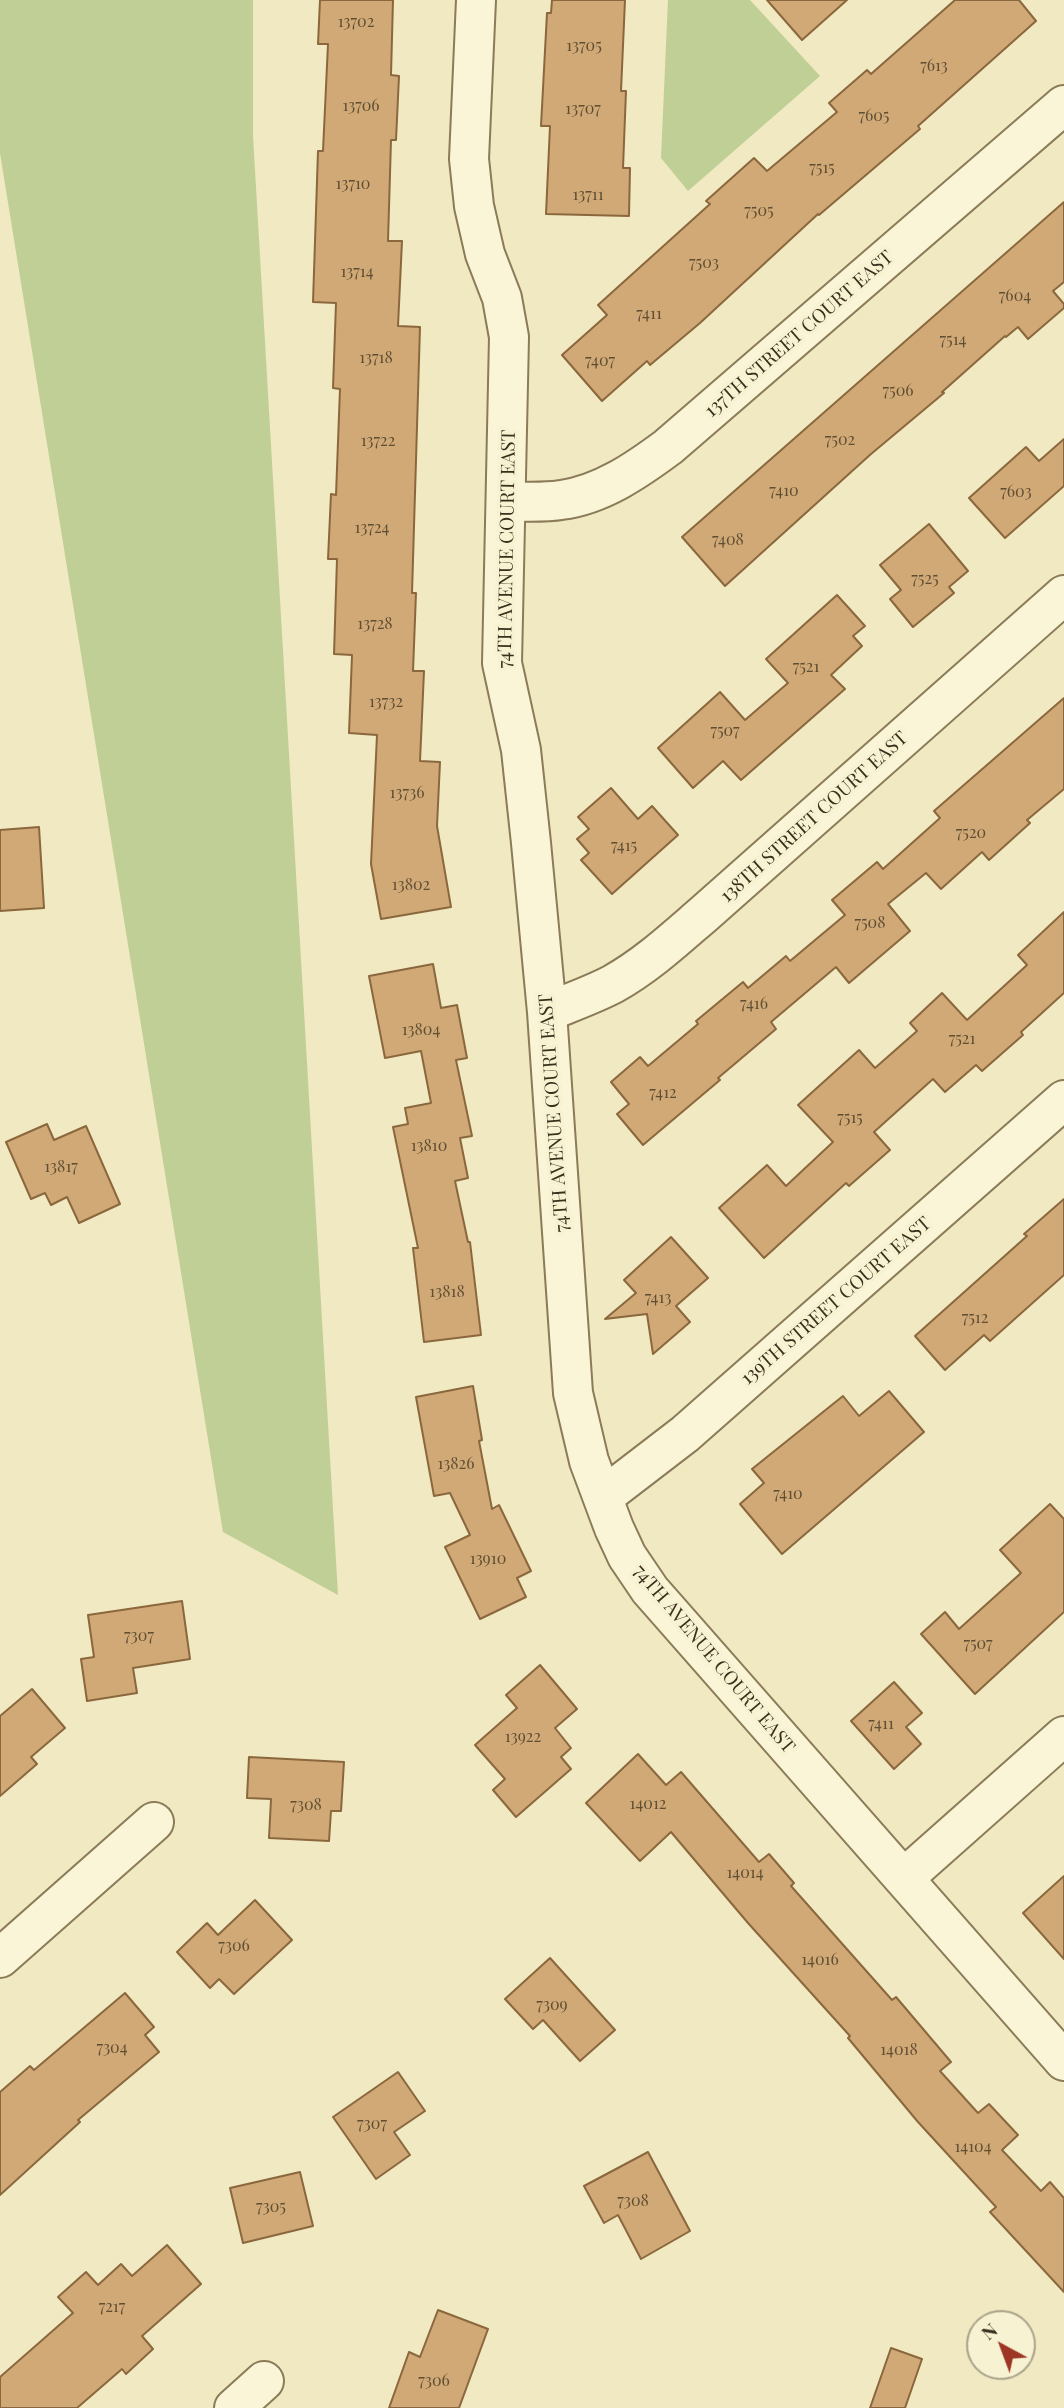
<!DOCTYPE html>
<html>
<head>
<meta charset="utf-8">
<style>
	body { margin:0 }
	#map { position:relative; width:1064px; height:2408px; overflow:hidden; background:#f0e9c2; font-family:"Playfair Display",serif }
	canvas { display:block }
	.north { position:absolute; left:966px; top:2310px; width:70px; height:70px; box-sizing:border-box; background:#f7f2d2; border:2px solid #aba48a; border-radius:50%; rotate:319deg; font-size:19px; font-weight:700; line-height:28px; text-align:center; color:#3a2f1d }
	.north::after { content:''; display:block; margin:auto; width:24px; height:32px; background:#9d3625; clip-path:polygon(50% 0,100% 100%,50% 72%,0 100%) }
</style>
</head>
<body>
<div id="map">
<canvas width="1064" height="2408"></canvas>
<div class="north">N</div>
</div>
<script>
const c = document.querySelector('canvas').getContext('2d');
c.lineJoin = 'round';
function paint(path, color) {
  c.fillStyle = color;
  c.fill(path, 'evenodd');
}
function stroke(path, color, width, dash) {
  c.strokeStyle = color;
  c.lineWidth = width;
  c.lineCap = dash ? 'butt' : 'round';
  c.setLineDash(dash || []);
  c.stroke(path);
}
function write(font, color, halo, rows, align = 'center') {
  c.font = font + ' "Playfair Display",serif';
  c.lineWidth = 7;
  c.setLineDash([]);
  c.textBaseline = 'middle';
  c.strokeStyle = halo;
  c.fillStyle = color;
  for (const [text, x, y, turn = 0] of rows) {
    c.save();
    c.translate(x, y);
    c.rotate((+turn || 0) * Math.PI / 180);
    c.textAlign = isNaN(turn) ? turn : align;
    if (halo) c.strokeText(text, 0, 0);
    c.fillText(text, 0, 0);
    c.restore();
  }
}
paint(new Path2D(`
	M 0,0 L 253,0 L 253,136 L 338,1595 L 223,1532 L 0,153 Z
	M 668,0 L 750,0 L 820,76 L 688,191 L 661,158 Z`), '#c0cf95');
const building = new Path2D(`
	M 320,0 L 393,0 L 391,75 L 399,76 L 396,140 L 391,140 L 388,241 L 402,241 L 398,326 L 420,327 L 412,593 L 416,593 L 413,671 L 424,671 L 420,761 L 440,762 L 437,826 L 451,907 L 381,919 L 371,864 L 377,735 L 349,733 L 352,655 L 334,654 L 337,559 L 328,559 L 331,494 L 336,495 L 340,389 L 333,388 L 336,303 L 313,302 L 318,151 L 323,151 L 328,44 L 318,44 Z
	M 552,0 L 625,0 L 621,91 L 626,91 L 623,168 L 630,168 L 629,216 L 546,214 L 550,126 L 541,126 L 547,13 L 551,13 Z
	M 767,0 L 847,0 L 802,40 Z
	M 955,0 L 1019,0 L 1036,21 L 918,126 L 920,129 L 819,215 L 818,214 L 700,323 L 650,365 L 647,361 L 602,401 L 562,355 L 607,315 L 598,305 L 710,204 L 706,201 L 754,158 L 767,171 L 837,112 L 829,103 L 867,70 L 871,74 Z
	M 1064,202 L 1064,282 L 1053,291 L 1064,304 L 1064,308 L 1028,339 L 1018,327 L 1006,337 L 1005,336 L 942,392 L 944,393 L 871,454 L 725,586 L 682,537 Z
	M 1064,439 L 1064,486 L 1005,538 L 969,498 L 1026,447 L 1039,461 Z
	M 929,524 L 968,571 L 949,587 L 954,593 L 913,627 L 890,599 L 901,590 L 880,565 Z
	M 837,595 L 865,626 L 853,636 L 862,646 L 831,675 L 845,689 L 741,780 L 723,761 L 693,788 L 658,748 L 720,692 L 745,720 L 788,683 L 766,659 Z
	M 1064,698 L 1064,789 L 1027,820 L 1030,823 L 989,860 L 982,852 L 941,889 L 926,873 L 888,904 L 910,931 L 849,983 L 836,967 L 771,1022 L 776,1029 L 718,1078 L 720,1080 L 643,1145 L 617,1114 L 629,1104 L 611,1082 L 640,1057 L 648,1066 L 698,1024 L 696,1021 L 743,982 L 748,988 L 786,956 L 790,961 L 845,915 L 832,900 L 877,862 L 883,869 L 940,818 L 934,811 Z
	M 611,788 L 638,819 L 652,806 L 678,835 L 612,894 L 581,860 L 589,853 L 577,839 L 589,829 L 578,817 Z
	M 39,827 L 44,908 L 0,911 L 0,830 Z
	M 1064,912 L 1064,993 L 1021,1032 L 1023,1035 L 982,1071 L 976,1065 L 945,1092 L 933,1079 L 874,1132 L 890,1150 L 849,1186 L 846,1183 L 764,1258 L 719,1208 L 767,1165 L 786,1186 L 833,1142 L 798,1105 L 859,1050 L 875,1068 L 917,1031 L 910,1023 L 942,993 L 967,1020 L 1027,965 L 1018,955 Z
	M 433,964 L 441,1008 L 457,1005 L 467,1058 L 456,1060 L 472,1136 L 460,1138 L 468,1178 L 455,1181 L 468,1242 L 470,1242 L 481,1335 L 424,1342 L 413,1248 L 418,1248 L 393,1127 L 408,1124 L 405,1108 L 431,1103 L 421,1051 L 385,1058 L 369,976 Z
	M 47,1124 L 54,1140 L 86,1126 L 120,1204 L 79,1223 L 67,1197 L 51,1205 L 45,1193 L 31,1199 L 6,1142 Z
	M 1064,1199 L 1064,1275 L 990,1341 L 984,1335 L 945,1370 L 915,1336 L 1027,1236 L 1024,1234 Z
	M 671,1237 L 708,1278 L 676,1306 L 690,1322 L 653,1354 L 647,1314 L 605,1319 L 636,1293 L 624,1280 Z
	M 473,1386 L 482,1440 L 479,1441 L 492,1509 L 499,1505 L 531,1571 L 517,1578 L 526,1597 L 480,1619 L 445,1547 L 470,1535 L 450,1493 L 434,1496 L 416,1397 Z
	M 889,1391 L 924,1432 L 782,1554 L 740,1504 L 764,1483 L 752,1469 L 843,1396 L 859,1416 Z
	M 1050,1504 L 1064,1519 L 1064,1612 L 975,1694 L 921,1634 L 945,1612 L 959,1629 L 1021,1573 L 1000,1550 Z
	M 182,1601 L 190,1659 L 133,1668 L 137,1693 L 87,1701 L 81,1659 L 94,1657 L 88,1615 Z
	M 540,1665 L 577,1709 L 555,1728 L 571,1748 L 561,1757 L 571,1769 L 516,1817 L 493,1790 L 505,1779 L 475,1745 L 517,1708 L 506,1695 Z
	M 894,1682 L 922,1713 L 906,1727 L 921,1744 L 894,1769 L 851,1721 Z
	M 32,1689 L 65,1728 L 31,1757 L 37,1764 L 0,1796 L 0,1716 Z
	M 638,1754 L 666,1785 L 681,1772 L 759,1862 L 769,1854 L 794,1883 L 791,1886 L 892,2000 L 896,1997 L 951,2062 L 940,2071 L 978,2113 L 989,2104 L 1018,2135 L 1002,2150 L 1041,2191 L 1050,2182 L 1064,2198 L 1064,2292 L 990,2212 L 996,2207 L 918,2122 L 848,2038 L 850,2036 L 748,1923 L 671,1832 L 640,1861 L 586,1803 Z
	M 249,1757 L 344,1762 L 341,1811 L 331,1811 L 329,1841 L 269,1838 L 271,1799 L 247,1798 Z
	M 1064,1876 L 1064,1959 L 1023,1913 Z
	M 255,1900 L 292,1940 L 234,1994 L 219,1979 L 210,1988 L 177,1952 L 207,1923 L 218,1935 Z
	M 550,1958 L 615,2030 L 580,2061 L 543,2020 L 533,2029 L 505,1999 Z
	M 125,1993 L 154,2027 L 145,2035 L 159,2052 L 78,2120 L 80,2122 L 0,2195 L 0,2092 L 30,2066 L 34,2070 Z
	M 398,2072 L 425,2111 L 394,2132 L 410,2155 L 376,2179 L 333,2117 Z
	M 648,2152 L 690,2231 L 641,2259 L 618,2215 L 604,2223 L 584,2186 Z
	M 300,2172 L 313,2226 L 243,2243 L 230,2188 Z
	M 167,2245 L 201,2284 L 142,2336 L 153,2349 L 126,2374 L 122,2369 L 77,2408 L 0,2408 L 0,2377 L 73,2313 L 58,2297 L 86,2272 L 98,2285 L 121,2264 L 132,2276 Z
	M 438,2310 L 488,2329 L 459,2408 L 389,2408 L 409,2352 L 420,2357 Z
	M 891,2348 L 922,2359 L 905,2408 L 870,2408 Z`);
paint(building, '#d0a976');
stroke(building, '#8b673d', 2);
const street = new Path2D(`
	M 476,0 L 469,159 L 474,206 L 485,254 L 502,298 L 509,337 L 502,663 L 521,750 L 531,843 L 547,1012 L 573,1393 L 589,1461 L 614,1528 L 627,1556 L 650,1590 L 1064,2061
	M 506,502 C 524,501 543,503 561,500 C 601,495 637,470 668,447 L 1064,105
	M 547,1012 C 569,1003 592,995 613,984 C 647,965 676,938 705,913 L 1064,595
	M 603,1497 L 685,1434 L 1064,1100
	M 904,1878 L 1064,1736
	M 0,1958 L 154,1822
	M 234,2408 L 264,2381`);
stroke(street, '#8b7b58', 42);
stroke(street, '#faf5d6', 38);
write('16px', '#604e33', null, [
	["13702",356,22],
	["13705",584,46],
	["7613",934,66],
	["13706",361,106],
	["13707",583,109],
	["7605",874,116],
	["7515",822,168],
	["13710",353,184],
	["13711",588,195],
	["7505",759,211],
	["7503",704,263],
	["13714",357,272],
	["7604",1015,296],
	["7411",649,314],
	["7514",953,340],
	["13718",376,358],
	["7407",600,361],
	["7506",898,391],
	["7502",840,440],
	["13722",378,441],
	["7410",784,491],
	["7603",1016,492],
	["13724",372,528],
	["7408",728,540],
	["7525",925,579],
	["13728",375,624],
	["7521",806,667],
	["13732",386,702],
	["7507",725,731],
	["13736",407,793],
	["7520",971,833],
	["7415",624,846],
	["13802",411,885],
	["7508",870,923],
	["7416",754,1004],
	["13804",421,1030],
	["7521",962,1039],
	["7412",663,1093],
	["7515",850,1118],
	["13810",429,1146],
	["13817",61,1167],
	["13818",447,1292],
	["7413",658,1298],
	["7512",975,1318],
	["13826",456,1464],
	["7410",788,1494],
	["13910",488,1559],
	["7307",139,1636],
	["7507",978,1644],
	["7411",881,1724],
	["13922",523,1737],
	["14012",648,1804],
	["7308",306,1805],
	["14014",745,1873],
	["7306",234,1946],
	["14016",820,1960],
	["7309",552,2005],
	["7304",112,2048],
	["14018",899,2050],
	["7307",372,2124],
	["14104",973,2147],
	["7308",633,2201],
	["7305",271,2207],
	["7217",112,2307],
	["7306",434,2381]
]);
write('19px', '#3a2f1d', '#f7f2d2', [
	["137TH STREET COURT EAST",799,334,-41],
	["74TH AVENUE COURT EAST",507,549,-89],
	["138TH STREET COURT EAST",814,817,-42],
	["74TH AVENUE COURT EAST",554,1113,-94],
	["139TH STREET COURT EAST",836,1301,-41],
	["74TH AVENUE COURT EAST",714,1659,50]
]);
</script>
</body>
</html>
